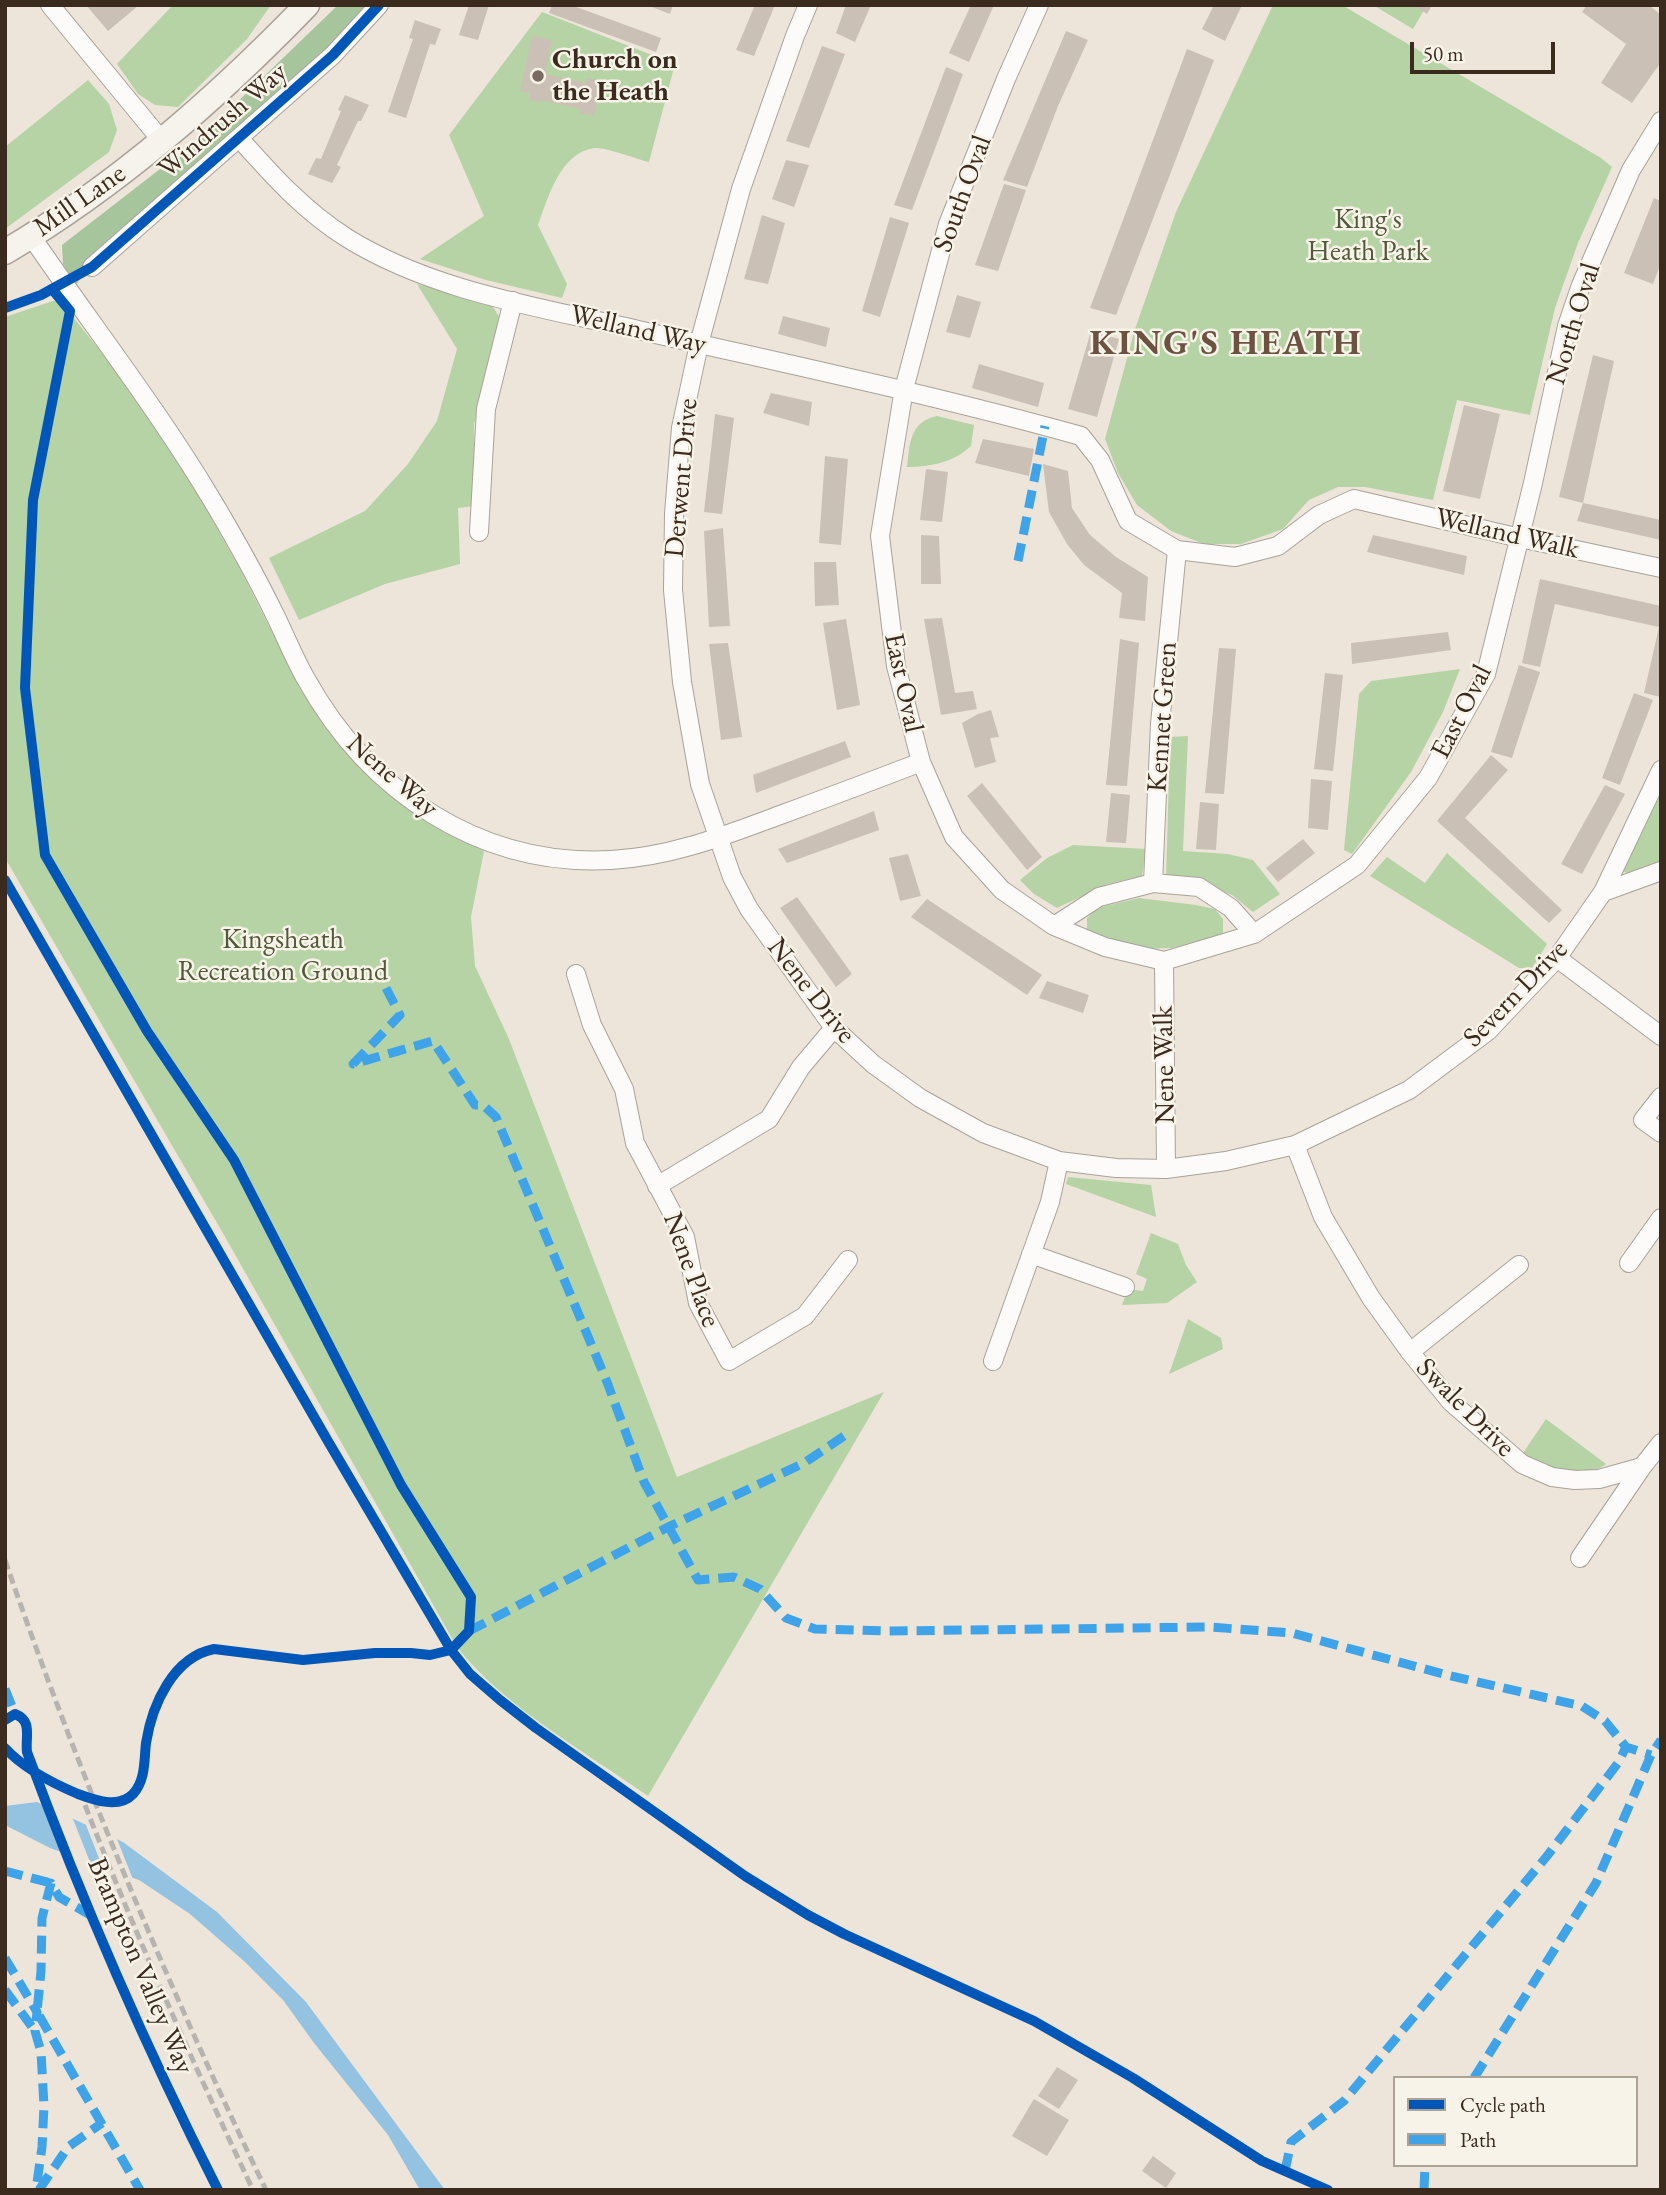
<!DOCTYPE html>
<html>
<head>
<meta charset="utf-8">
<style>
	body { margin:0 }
	#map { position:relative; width:1666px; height:2195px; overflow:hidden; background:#ede5d9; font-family:"EB Garamond",serif }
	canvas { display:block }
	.frame { position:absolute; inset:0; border:7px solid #3b2a1e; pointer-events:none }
	.legend { position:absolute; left:1393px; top:2076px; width:245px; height:91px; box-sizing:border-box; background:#f7f3e8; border:2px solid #aca397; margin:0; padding:9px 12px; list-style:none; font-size:21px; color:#3b2a1e }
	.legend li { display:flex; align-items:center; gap:14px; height:35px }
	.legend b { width:35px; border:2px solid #aca397 }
	.scale { position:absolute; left:1410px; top:42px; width:145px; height:32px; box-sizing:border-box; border:4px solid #3b2a1e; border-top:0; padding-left:9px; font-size:21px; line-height:24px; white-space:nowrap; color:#3b2a1e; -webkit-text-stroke:5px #f7f3e8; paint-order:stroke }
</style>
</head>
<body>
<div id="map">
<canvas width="1666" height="2195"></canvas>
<div class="frame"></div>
<ul class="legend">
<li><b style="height:9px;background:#0057b8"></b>Cycle path</li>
<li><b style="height:9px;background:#3fa3ea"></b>Path</li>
</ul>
<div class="scale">50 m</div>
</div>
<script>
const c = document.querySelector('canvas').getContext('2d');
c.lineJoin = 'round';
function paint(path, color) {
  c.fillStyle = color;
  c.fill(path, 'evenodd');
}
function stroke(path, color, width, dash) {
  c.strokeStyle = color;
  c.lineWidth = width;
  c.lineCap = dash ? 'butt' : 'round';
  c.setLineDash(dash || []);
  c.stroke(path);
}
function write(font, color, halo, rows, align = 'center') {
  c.font = font + ' "EB Garamond",serif';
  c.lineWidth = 5;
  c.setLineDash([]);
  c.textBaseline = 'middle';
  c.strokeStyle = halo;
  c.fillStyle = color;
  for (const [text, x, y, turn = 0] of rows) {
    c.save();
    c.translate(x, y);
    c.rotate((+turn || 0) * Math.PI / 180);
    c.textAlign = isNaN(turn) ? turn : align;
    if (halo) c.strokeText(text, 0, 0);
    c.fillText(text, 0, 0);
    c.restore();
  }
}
paint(new Path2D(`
	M 173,5 L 271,5 L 247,39 L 178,107 L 155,105 L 138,94 L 117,64 Z
	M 1273,5 L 1342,5 L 1601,158 L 1612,167 L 1578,243 L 1555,308 L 1530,415 L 1457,400 L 1433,500 L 1365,487 L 1338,487 L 1309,500 L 1283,529 L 1241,544 L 1204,544 L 1171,531 L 1137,505 L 1118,473 L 1105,439 L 1135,329 L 1176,212 Z
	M 1373,5 L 1427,5 L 1413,29 Z
	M 542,12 L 675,64 L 649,162 C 637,159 605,147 595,148 C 560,152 548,198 538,225 L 567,284 L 562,298 L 486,280 L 420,259 L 484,216 L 449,135 Z
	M 88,80 L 109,104 L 117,130 L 109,152 L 5,229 L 5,147 Z
	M 417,284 L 492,305 L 501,320 L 474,424 L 474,506 L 458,508 L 460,564 L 385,584 L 299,620 L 269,558 L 365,511 L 408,464 L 437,421 L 457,349 Z
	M 53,301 L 61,302 L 118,373 L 182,467 L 241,571 L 303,693 L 330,732 L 356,762 L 393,798 L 432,825 L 484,851 L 471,917 L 475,966 L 509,1039 L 677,1477 L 884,1392 L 648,1796 C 587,1753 503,1706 457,1647 L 224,1235 L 5,858 L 5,317 Z
	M 937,416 L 974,425 L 971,446 C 954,462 931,467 907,467 C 910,444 909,422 937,416 Z
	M 1460,669 L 1443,712 L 1411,772 L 1352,854 L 1344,850 L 1359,694 L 1371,681 Z
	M 1188,736 L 1183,851 L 1228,854 L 1253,860 L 1280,894 L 1253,912 L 1232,895 L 1215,889 L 1166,879 L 1170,737 Z
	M 1661,793 L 1661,861 L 1627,873 L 1623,871 Z
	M 1073,845 L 1146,849 L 1142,876 L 1108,884 L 1057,908 L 1034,894 L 1020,880 L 1047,858 Z
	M 1447,853 L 1547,944 L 1532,968 L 1519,968 L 1370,876 L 1387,857 L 1425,883 Z
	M 1139,898 L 1196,905 L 1215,909 L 1223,919 L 1223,934 L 1172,948 L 1144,949 L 1087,933 L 1087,918 L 1097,908 Z
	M 1068,1177 L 1151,1185 L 1156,1217 L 1066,1184 Z
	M 1151,1233 L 1178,1244 L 1186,1265 L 1197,1282 L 1167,1303 L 1122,1305 L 1128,1289 L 1143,1291 L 1147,1279 L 1136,1274 Z
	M 1188,1319 L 1221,1338 L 1223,1349 L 1169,1374 Z
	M 1546,1419 L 1606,1464 C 1584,1481 1542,1466 1521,1456 Z`), '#b6d3a5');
paint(new Path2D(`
	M 338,5 L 374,5 L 328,54 L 96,259 L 75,286 L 63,264 L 62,245 L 200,138 Z`), '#a7c59c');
paint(new Path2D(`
	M 37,1802 L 123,1842 L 217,1912 L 306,2002 L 445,2190 L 420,2190 L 388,2135 L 314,2043 L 283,2000 L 245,1962 L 190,1914 L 139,1880 L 50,1848 L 5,1825 L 5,1806 Z`), '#93c3e1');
paint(new Path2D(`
	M 39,1799 L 71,1814 L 92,1867 L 63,1857 Z
	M 84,1820 L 115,1834 L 134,1882 L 104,1871 Z`), '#ede5d9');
paint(new Path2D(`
	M 86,5 L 139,5 L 108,31 Z
	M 469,5 L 489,5 L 478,40 L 459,35 Z
	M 552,5 L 571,5 L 661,38 L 656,52 L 549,13 Z
	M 647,5 L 673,5 L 670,14 Z
	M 755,5 L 775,5 L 754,56 L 736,50 Z
	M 846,5 L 871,5 L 855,42 L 836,33 Z
	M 971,5 L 994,5 L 969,62 L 949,53 Z
	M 1214,5 L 1242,5 L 1225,41 L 1202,29 Z
	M 1413,5 L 1432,5 L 1427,14 Z
	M 1587,5 L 1649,5 L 1661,15 L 1661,62 L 1632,103 L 1601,83 L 1626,44 L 1582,12 Z
	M 415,20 L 441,29 L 435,45 L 430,44 L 406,118 L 388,112 L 413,39 L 409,38 Z
	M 1066,31 L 1088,40 L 1058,106 L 1027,187 L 1003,180 Z
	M 532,36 L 552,40 L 545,74 L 586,83 L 587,78 L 602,81 L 594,116 L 580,113 L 581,109 L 541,100 L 540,102 L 529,100 L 531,93 L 520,91 Z
	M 822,46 L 845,54 L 809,148 L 786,141 Z
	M 1187,49 L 1214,60 L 1116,315 L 1090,308 Z
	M 946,67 L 963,74 L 912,210 L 894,205 Z
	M 345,95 L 369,105 L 361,121 L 358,121 L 337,165 L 341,167 L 332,183 L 308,174 L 316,158 L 321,159 L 341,111 L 338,110 Z
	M 786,160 L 809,165 L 794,207 L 772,199 Z
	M 1004,184 L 1026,190 L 998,271 L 975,265 Z
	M 1654,198 L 1661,201 L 1661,263 L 1653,284 L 1624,273 Z
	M 762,215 L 785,223 L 768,284 L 744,279 Z
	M 890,217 L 909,223 L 880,317 L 862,311 Z
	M 957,295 L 981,302 L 970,338 L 946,332 Z
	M 783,316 L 830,328 L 826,347 L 778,334 Z
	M 1091,331 L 1119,339 L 1097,417 L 1068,409 Z
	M 1593,355 L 1614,361 L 1583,503 L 1559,497 Z
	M 979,364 L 1044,383 L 1038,407 L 972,388 Z
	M 771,393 L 812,402 L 809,426 L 763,413 Z
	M 1464,405 L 1500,414 L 1480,499 L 1443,491 Z
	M 715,414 L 734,418 L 722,514 L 704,512 Z
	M 983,439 L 1034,449 L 1029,476 L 975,463 Z
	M 825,456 L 848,459 L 841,545 L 819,543 Z
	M 1043,464 L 1068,471 L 1072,508 L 1090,535 L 1116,557 L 1148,577 L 1145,621 L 1119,618 L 1122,593 L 1084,565 L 1067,544 L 1049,512 Z
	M 926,469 L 948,472 L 942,522 L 920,520 Z
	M 1583,503 L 1661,520 L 1661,540 L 1577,521 Z
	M 723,528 L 730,626 L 709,627 L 704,531 Z
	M 921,535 L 939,536 L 941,584 L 921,584 Z
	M 1373,535 L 1467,556 L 1464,575 L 1367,552 Z
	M 814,562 L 836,562 L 839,605 L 815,606 Z
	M 1540,579 L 1661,606 L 1661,697 L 1644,693 L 1659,627 L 1555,604 L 1540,667 L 1522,663 Z
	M 942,618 L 955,693 L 973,691 L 977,709 L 941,715 L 924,619 Z
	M 846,619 L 860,705 L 837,710 L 823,623 Z
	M 1448,632 L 1451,650 L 1352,664 L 1351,643 Z
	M 1120,639 L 1139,643 L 1127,786 L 1106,785 Z
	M 728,643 L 742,737 L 721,740 L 709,644 Z
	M 1219,648 L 1236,649 L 1224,794 L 1205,793 Z
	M 1519,665 L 1540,672 L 1512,758 L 1491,752 Z
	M 1325,673 L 1343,675 L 1333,771 L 1314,769 Z
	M 1634,693 L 1653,700 L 1620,785 L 1602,778 Z
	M 991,710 L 999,737 L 990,738 L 996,762 L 975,768 L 962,723 L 978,714 Z
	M 845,741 L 851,757 L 756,793 L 753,775 Z
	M 1491,755 L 1508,770 L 1465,818 L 1562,910 L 1549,923 L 1437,821 Z
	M 1311,779 L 1332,781 L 1328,830 L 1308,828 Z
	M 982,783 L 1042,857 L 1027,870 L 967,796 Z
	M 1605,785 L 1625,794 L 1582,874 L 1561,864 Z
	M 1111,793 L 1130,795 L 1126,843 L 1106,842 Z
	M 1200,802 L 1219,804 L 1216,850 L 1196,849 Z
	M 874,811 L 879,830 L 787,863 L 778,849 Z
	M 1303,839 L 1315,853 L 1278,882 L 1266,868 Z
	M 908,854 L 921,896 L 900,901 L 889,858 Z
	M 797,897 L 852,974 L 836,987 L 780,908 Z
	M 927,899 L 1042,975 L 1027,995 L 911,917 Z
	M 1047,981 L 1089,995 L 1083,1013 L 1039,998 Z
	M 1057,2067 L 1078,2080 L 1059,2109 L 1038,2096 Z
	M 1034,2099 L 1069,2120 L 1047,2156 L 1012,2136 Z
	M 1153,2156 L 1176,2173 L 1166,2188 L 1142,2171 Z`), '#cbc0b5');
const street = new Path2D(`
	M 50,5 L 162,141
	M 808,5 L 795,36 L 741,189 L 699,344 L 681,428 L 674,513 L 673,590 L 682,682 L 700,784 L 732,877 L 749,909 L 834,1028 L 873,1064 L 920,1098 L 983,1133 L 1059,1161 L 1116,1168 L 1166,1169 L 1226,1161 L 1295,1145 L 1409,1090 L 1488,1031 L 1557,958 L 1603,892 L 1661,770
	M 1039,5 L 1006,79 L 948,224 L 904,389 L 880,536 L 896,666 L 921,762 L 954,837 L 1002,890 L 1054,926 L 1105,947 L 1164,961 L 1254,934 L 1357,865 L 1428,778 L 1486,674 L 1533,483 L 1567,326 L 1581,285 L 1631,170 L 1661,121
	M 239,138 C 272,175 304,211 347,238 C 434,292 540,307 638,330 C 786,364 935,395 1081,436 L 1100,460 L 1128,521 L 1177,550 L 1235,557 L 1278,546 L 1319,515 L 1354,499 L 1520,538 L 1661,568
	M 31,236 C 91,324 157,408 212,500 C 234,537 255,574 274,613 C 285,635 294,658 306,679 C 369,792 480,867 611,860 C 672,857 726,835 783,814 C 829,797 875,780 921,762
	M 92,267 L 333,55 L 379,5
	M 479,532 L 486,409 L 513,301
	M 1153,883 L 1160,724 L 1177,550
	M 1603,892 L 1661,871
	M 1054,926 L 1099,897 L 1153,883 L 1199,887 L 1231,908 L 1254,934
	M 1557,958 L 1661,1036
	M 1164,961 L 1166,1169
	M 576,974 L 592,1025 L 624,1089 L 635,1143 L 685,1237 L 698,1303 L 729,1361 L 805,1316 L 848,1260
	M 1661,1097 L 1643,1120 L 1661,1133
	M 1295,1145 L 1323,1217 L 1371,1298 L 1410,1352 L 1451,1402 L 1522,1464 L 1552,1477 L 1575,1480 L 1599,1479 L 1642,1467 L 1661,1443
	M 657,1186 L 769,1119 L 801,1067 L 834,1028
	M 1031,1254 L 1125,1287
	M 1629,1263 L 1661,1218
	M 1410,1352 L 1519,1265
	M 993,1361 L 1050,1202 L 1059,1161
	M 1580,1558 L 1642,1467`);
const secondary = new Path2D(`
	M 5,252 C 118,185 216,99 307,5`);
stroke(street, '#a9a29a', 20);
stroke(secondary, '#a9a29a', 27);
stroke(street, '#fcfbf9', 18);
stroke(secondary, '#f6f2ec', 24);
stroke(new Path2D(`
	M 5,1560 C 79,1775 167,1984 266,2190
	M 85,1805 C 136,1936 193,2063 253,2190`), '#b7b4b0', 5, [10, 5]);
stroke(new Path2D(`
	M 1018,561 L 1045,426
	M 386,988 L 400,1015 L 353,1064 L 433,1041 L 475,1105 L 483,1105 L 496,1117 L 607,1382 L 644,1482 L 698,1580 L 734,1577 L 760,1589 L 786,1618 L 815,1629 L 888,1631 L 1209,1627 L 1292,1633 L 1447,1675 L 1582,1706 L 1605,1721 L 1626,1747 L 1651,1755
	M 469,1631 L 668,1527 L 804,1463 L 850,1432
	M 5,1689 L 15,1714
	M 5,1871 L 51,1883
	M 92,1916 L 59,1897 L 51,1883 L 42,1918 L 41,1971 L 37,2012 L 140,2190
	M 5,1958 L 37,2012 L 35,2031 L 41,2052 L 44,2106 L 42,2147 L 36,2190
	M 5,1990 L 35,2031
	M 1474,2078 L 1596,1883 L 1651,1755 L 1661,1740
	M 1285,2171 L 1291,2142 L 1344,2101 L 1547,1856 L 1618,1763 L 1626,1747
	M 39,2190 L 68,2147 L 102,2123
	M 1424,2190 L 1425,2165`), '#3fa3ea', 9, [18, 9]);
stroke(new Path2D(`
	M 5,308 L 41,295 L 92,267 L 333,55 L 379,5
	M 5,880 L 329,1443 L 451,1650 L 470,1674 L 500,1700 L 536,1728 L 745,1876 L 808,1915 L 844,1934 L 1034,2021 L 1133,2078 L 1262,2161 L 1328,2190
	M 5,1720 L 15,1714 C 33,1721 25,1737 27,1752 C 82,1901 146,2048 218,2190
	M 5,1748 C 24,1769 52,1783 78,1794 C 94,1800 119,1809 133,1794 C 146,1780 144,1759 146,1743 C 152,1705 173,1657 214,1649 L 303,1660 L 375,1653 L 411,1653 L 430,1655 L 451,1650 L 469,1631 L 471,1597 L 401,1485 L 234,1160 L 147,1031 L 45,855 L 25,688 L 33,500 L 70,311 L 52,289`), '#0057b8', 10);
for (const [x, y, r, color] of [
	[538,76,7,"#796b5f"]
]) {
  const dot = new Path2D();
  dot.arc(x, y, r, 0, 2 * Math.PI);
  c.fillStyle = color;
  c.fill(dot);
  stroke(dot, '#f7f3e8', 2.5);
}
write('bold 28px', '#3b2a1e', '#f7f3e8', [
	["Church on",552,60],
	["the Heath",552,92]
], 'left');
write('28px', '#3b2a1e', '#f7f3e8', [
	["Windrush Way",223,121,-41],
	["South Oval",963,194,-70],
	["Mill Lane",80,201,-35],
	["North Oval",1574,324,-73],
	["Welland Way",638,330,13],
	["Derwent Drive",682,478,-85],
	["Welland Walk",1507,534,13],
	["East Oval",903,683,78],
	["East Oval",1462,712,-63],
	["Kennet Green",1163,717,-86],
	["Nene Way",392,776,41],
	["Nene Drive",811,991,52],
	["Severn Drive",1516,994,-46],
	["Nene Walk",1165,1065,-91],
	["Nene Place",691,1270,70],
	["Swale Drive",1465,1408,45],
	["Brampton Valley Way",140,1966,67]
]);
write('28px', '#52583a', '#f7f3e8', [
	["King's",1368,220],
	["Heath Park",1368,252],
	["Kingsheath",283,940],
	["Recreation Ground",283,972]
]);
c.letterSpacing = '2px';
write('bold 35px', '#6b5241', '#f7f3e8', [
	["KING'S HEATH",1226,344]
]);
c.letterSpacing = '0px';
</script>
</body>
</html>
